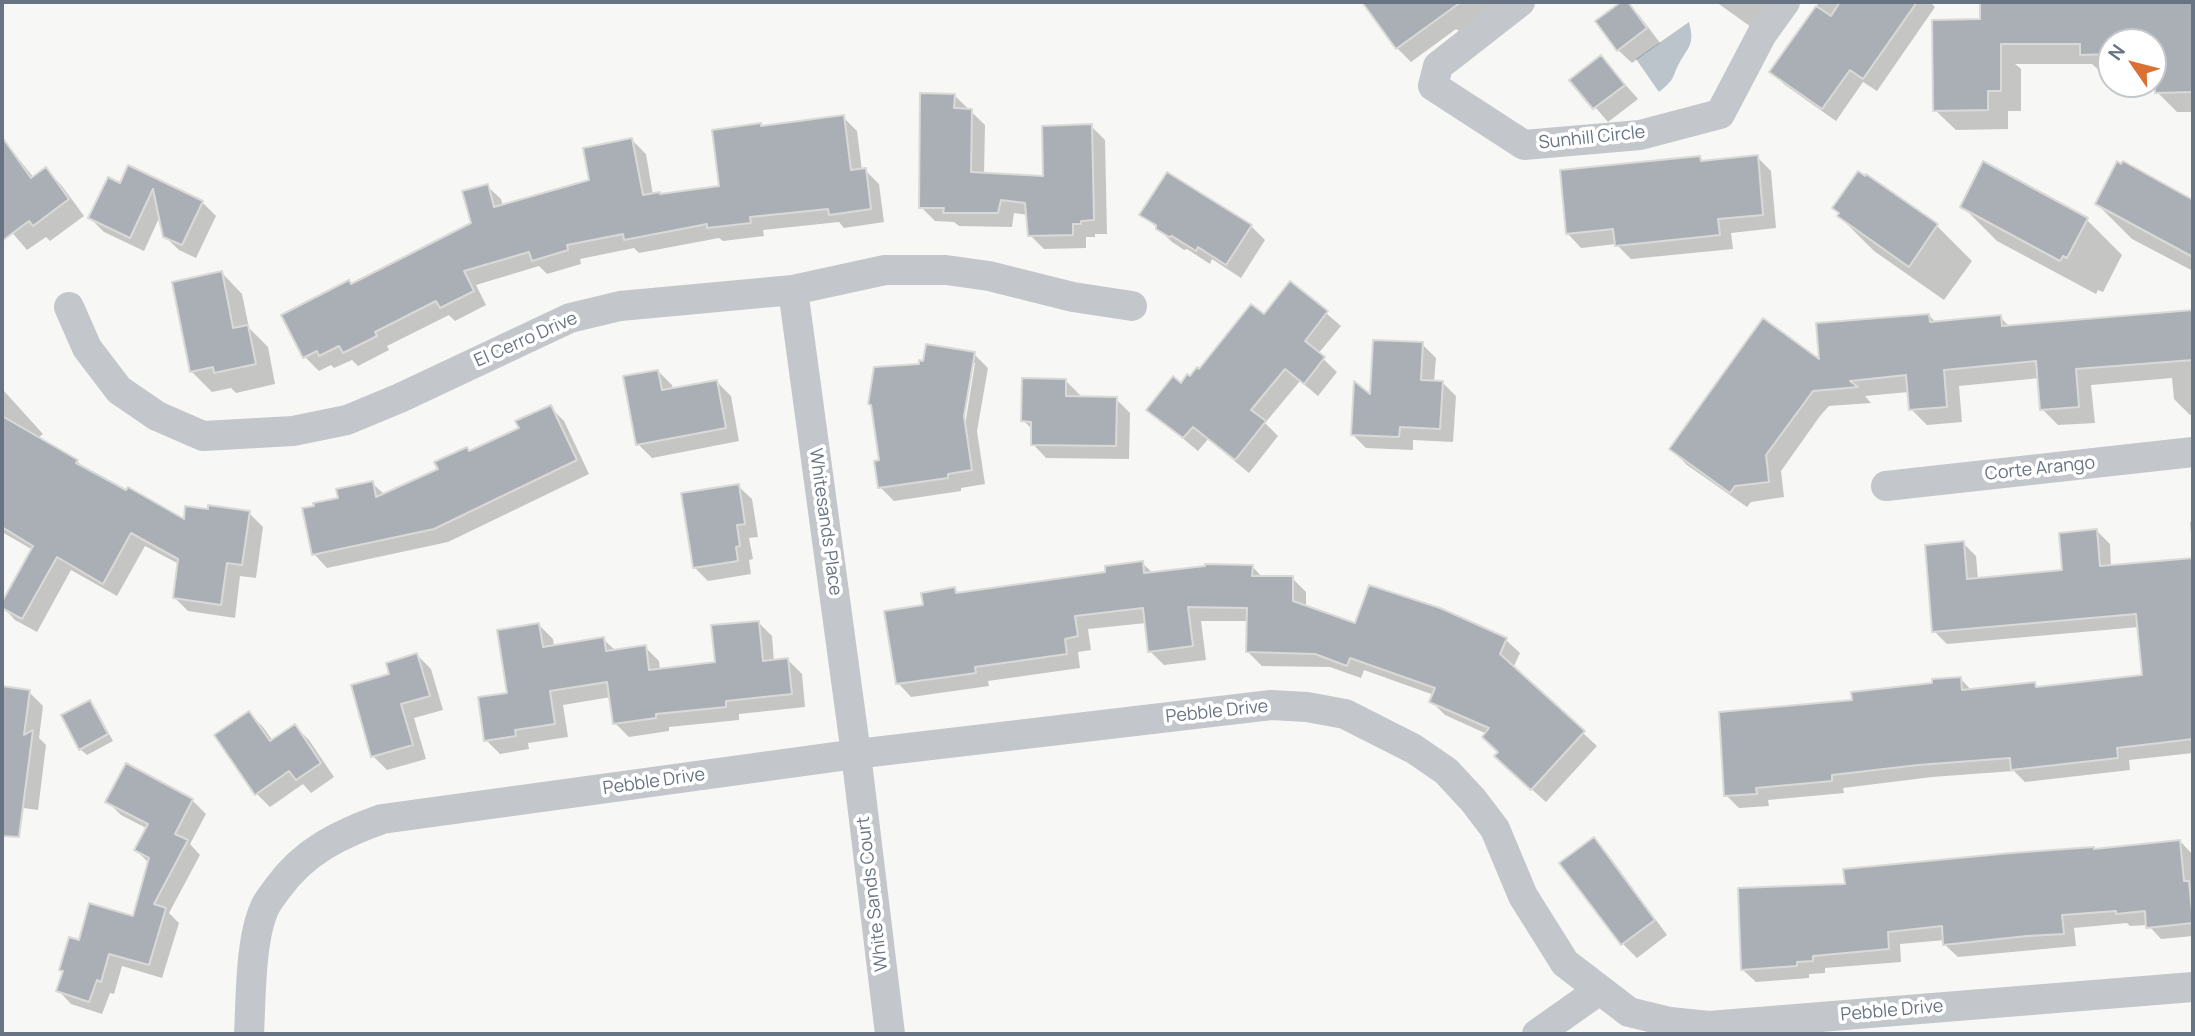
<!DOCTYPE html>
<html>
<head>
<meta charset="utf-8">
<style>
	body { margin:0 }
	#map { position:relative; width:2195px; height:1036px; overflow:hidden; background:#f7f8f5; font-family:Manrope,sans-serif }
	canvas { display:block }
	.frame { position:absolute; inset:0; border:4px solid #687484; pointer-events:none }
	.north { position:absolute; left:2097px; top:28px; width:70px; height:70px; box-sizing:border-box; background:#fff; border:2px solid #c3c7ce; border-radius:50%; rotate:305deg; font-size:19px; font-weight:700; line-height:28px; text-align:center; color:#687484 }
	.north::after { content:''; display:block; margin:auto; width:24px; height:32px; background:#da7132; clip-path:polygon(50% 0,100% 100%,50% 72%,0 100%) }
</style>
</head>
<body>
<div id="map">
<canvas width="2195" height="1036"></canvas>
<div class="frame"></div>
<div class="north">N</div>
</div>
<script>
const c = document.querySelector('canvas').getContext('2d');
c.lineJoin = 'round';
function paint(path, color) {
  c.fillStyle = color;
  c.fill(path, 'evenodd');
}
function stroke(path, color, width, dash) {
  c.strokeStyle = color;
  c.lineWidth = width;
  c.lineCap = dash ? 'butt' : 'round';
  c.setLineDash(dash || []);
  c.stroke(path);
}
function write(font, color, halo, rows, align = 'center') {
  c.font = font + ' Manrope,sans-serif';
  c.lineWidth = 7;
  c.setLineDash([]);
  c.textBaseline = 'middle';
  c.strokeStyle = halo;
  c.fillStyle = color;
  for (const [text, x, y, turn = 0] of rows) {
    c.save();
    c.translate(x, y);
    c.rotate((+turn || 0) * Math.PI / 180);
    c.textAlign = isNaN(turn) ? turn : align;
    if (halo) c.strokeText(text, 0, 0);
    c.fillText(text, 0, 0);
    c.restore();
  }
}
paint(new Path2D(`
	M 1689,22 C 1694,42 1691,44 1681,60 C 1671,77 1677,78 1659,92 L 1636,59 Z`), '#bbc4ca');
paint(new Path2D(`
	M 1364,2 L 1503,2 L 1460,32 L 1456,29 L 1411,62 L 1397,48 Z
	M 1624,2 L 1639,15 L 1660,43 L 1632,63 L 1618,50 L 1598,22 Z
	M 1716,2 L 1773,2 L 1754,29 Z
	M 1814,2 L 1930,2 L 1935,7 L 1877,91 L 1863,82 L 1836,121 L 1785,85 L 1771,72 L 1818,5 Z
	M 1982,2 L 2193,2 L 2193,112 L 2177,112 L 2157,92 L 2157,73 L 2153,73 L 2153,42 L 2111,42 L 2111,74 L 2103,74 L 2092,64 L 2015,64 L 2021,69 L 2021,111 L 2008,111 L 2008,129 L 1956,130 L 1935,110 L 1982,36 Z
	M 1601,57 L 1638,99 L 1608,122 L 1572,80 Z
	M 954,95 L 985,125 L 984,175 L 1044,178 L 1091,126 L 1105,140 L 1107,234 L 1095,234 L 1095,237 L 1086,237 L 1086,248 L 1044,249 L 1030,235 L 1028,215 L 1014,213 L 1012,227 L 959,226 L 954,222 L 935,221 L 921,207 Z
	M 843,117 L 857,131 L 862,171 L 865,170 L 879,184 L 884,222 L 844,228 L 839,222 L 763,230 L 764,236 L 723,241 L 719,238 L 639,253 L 634,248 L 580,259 L 581,264 L 547,274 L 539,266 L 476,285 L 486,305 L 455,321 L 449,315 L 387,346 L 389,350 L 358,366 L 352,360 L 334,368 L 331,365 L 319,371 L 305,357 L 352,286 L 473,224 L 487,186 L 501,199 L 503,206 L 591,181 L 632,140 L 646,154 L 653,195 L 721,187 L 760,125 L 763,128 Z
	M 2,138 L 34,178 L 46,169 L 62,186 L 84,216 L 50,241 L 46,237 L 27,250 L 4,223 L 2,229 Z
	M 1757,157 L 1771,171 L 1776,228 L 1731,233 L 1733,249 L 1631,259 L 1616,244 L 1581,248 L 1568,234 L 1700,158 L 1705,163 Z
	M 2124,163 L 2193,202 L 2193,271 L 2132,239 L 2097,204 Z
	M 1984,164 L 2087,220 L 2122,255 L 2103,292 L 2098,290 L 2096,294 L 1997,241 L 1962,206 Z
	M 129,167 L 202,202 L 216,216 L 196,258 L 179,250 L 164,236 L 160,216 L 144,251 L 104,232 L 90,218 L 120,185 Z
	M 1867,176 L 1937,226 L 1972,261 L 1944,300 L 1874,251 L 1839,216 Z
	M 1142,214 L 1251,226 L 1265,240 L 1241,278 L 1212,259 L 1210,264 L 1187,249 L 1184,250 L 1172,242 Z
	M 222,273 L 242,294 L 249,328 L 268,347 L 275,384 L 236,393 L 231,388 L 212,392 L 191,371 Z
	M 1291,283 L 1341,326 L 1318,354 L 1337,372 L 1318,396 L 1300,381 L 1265,423 L 1278,436 L 1249,473 L 1208,439 L 1198,451 L 1149,410 L 1200,372 L 1264,317 Z
	M 2193,311 L 2193,414 L 2190,415 L 2174,399 L 2172,378 L 2091,385 L 2095,423 L 2058,425 L 2042,409 L 2040,378 L 1959,386 L 1962,422 L 1927,425 L 1911,409 L 1909,392 L 1865,396 L 1871,403 L 1829,406 L 1820,416 L 1781,471 L 1784,497 L 1751,502 L 1747,507 L 1687,465 L 1671,449 L 1821,363 L 1929,315 L 1936,323 L 2000,317 L 2010,327 Z
	M 1422,344 L 1436,358 L 1434,382 L 1442,382 L 1456,396 L 1453,442 L 1413,440 L 1413,450 L 1366,448 L 1352,434 L 1372,397 Z
	M 974,354 L 988,368 L 977,431 L 985,484 L 961,488 L 961,491 L 894,501 L 880,487 L 881,461 L 873,408 L 869,404 ZM 971,363 L 975,363 L 965,425 L 961,424 Z
	M 658,371 L 672,385 L 673,390 L 717,382 L 731,396 L 739,441 L 652,458 L 638,444 Z
	M 1066,381 L 1080,395 L 1080,398 L 1116,399 L 1130,413 L 1129,459 L 1046,458 L 1033,444 L 1033,430 L 1023,420 Z
	M 4,391 L 43,434 L 38,438 L 77,461 L 86,470 L 185,521 L 249,513 L 263,527 L 256,578 L 240,576 L 235,618 L 188,611 L 174,597 L 179,564 L 145,546 L 117,596 L 71,570 L 37,632 L 15,620 L 2,606 L 33,550 L 2,532 L 2,393 Z
	M 550,407 L 564,421 L 589,474 L 448,542 L 327,568 L 314,554 L 340,499 L 372,483 L 385,495 L 521,429 Z
	M 738,486 L 752,499 L 758,537 L 749,538 L 753,559 L 749,560 L 751,574 L 708,581 L 694,567 Z
	M 2190,522 L 2193,522 L 2193,559 Z
	M 2097,531 L 2110,544 L 2111,567 L 2193,560 L 2193,753 L 2129,760 L 2130,770 L 2025,782 L 2014,771 L 1932,777 L 1843,788 L 1844,793 L 1768,800 L 1769,806 L 1739,808 L 1726,795 L 1854,701 L 1960,678 L 1972,691 L 2035,684 L 2039,689 L 2144,677 L 2139,627 L 1947,644 L 1934,631 L 1963,543 L 1976,556 L 1978,579 L 2064,571 Z
	M 1142,563 L 1154,574 L 1252,566 L 1263,578 L 1292,578 L 1306,592 L 1306,608 L 1357,626 L 1506,640 L 1520,653 L 1513,668 L 1597,746 L 1546,802 L 1510,770 L 1487,734 L 1445,715 L 1431,701 L 1434,695 L 1364,670 L 1361,678 L 1330,667 L 1262,666 L 1248,652 L 1249,621 L 1201,621 L 1206,660 L 1164,665 L 1150,651 L 1146,623 L 1088,629 L 1091,650 L 1078,652 L 1080,668 L 988,681 L 989,686 L 911,697 L 898,683 L 925,606 L 954,589 L 960,594 L 1107,574 Z
	M 758,622 L 772,636 L 774,662 L 788,660 L 802,674 L 805,707 L 739,714 L 739,720 L 669,727 L 669,731 L 629,737 L 615,723 L 611,697 L 563,705 L 568,737 L 528,743 L 529,749 L 500,754 L 486,740 L 539,625 L 553,639 L 554,647 L 603,639 L 616,651 L 645,647 L 659,661 L 660,670 L 717,664 Z
	M 417,655 L 431,669 L 443,710 L 414,718 L 426,759 L 387,770 L 373,756 L 391,675 Z
	M 2,688 L 29,692 L 43,706 L 39,738 L 46,745 L 38,810 L 2,805 Z
	M 90,702 L 96,709 L 113,741 L 87,755 L 80,749 Z
	M 249,713 L 263,727 L 273,741 L 295,726 L 309,740 L 334,777 L 311,793 L 303,784 L 270,807 L 256,793 Z
	M 192,800 L 206,814 L 190,844 L 200,855 L 169,913 L 179,923 L 162,978 L 122,966 L 114,994 L 110,993 L 102,1014 L 71,1004 L 58,990 L 80,942 L 134,918 L 149,863 L 136,850 L 148,829 L 121,815 L 107,801 Z
	M 1593,839 L 1607,853 L 1667,935 L 1637,958 L 1623,944 L 1595,905 Z
	M 2180,841 L 2193,855 L 2193,936 L 2161,939 L 2148,925 L 2130,926 L 2127,923 L 2074,928 L 2076,946 L 1958,957 L 1945,945 L 1945,940 L 1900,944 L 1901,962 L 1825,968 L 1825,973 L 1809,974 L 1809,978 L 1756,982 L 1743,970 L 1847,885 L 2095,851 Z`), '#0003');
const building = new Path2D(`
	M 1362,2 L 1461,2 L 1396,49 Z
	M 1621,2 L 1628,2 L 1647,28 L 1617,51 L 1595,21 Z
	M 1840,2 L 1917,2 L 1863,79 L 1850,70 L 1822,109 L 1769,72 L 1816,6 L 1831,16 Z
	M 1980,2 L 2193,2 L 2193,92 L 2155,93 L 2153,42 L 2111,42 L 2111,54 L 2080,55 L 2080,44 L 2001,44 L 2001,91 L 1988,91 L 1988,110 L 1933,111 L 1932,20 L 1980,19 Z
	M 1601,55 L 1625,85 L 1593,109 L 1569,80 Z
	M 920,93 L 955,94 L 954,108 L 972,109 L 971,172 L 1043,176 L 1042,126 L 1092,124 L 1094,220 L 1081,221 L 1081,224 L 1073,224 L 1073,235 L 1028,236 L 1025,203 L 1001,200 L 998,213 L 943,213 L 944,208 L 919,208 Z
	M 844,115 L 851,170 L 866,168 L 871,209 L 829,215 L 828,209 L 750,217 L 751,223 L 707,228 L 707,224 L 624,240 L 623,234 L 567,245 L 568,250 L 532,261 L 529,252 L 464,271 L 474,291 L 440,308 L 436,301 L 375,332 L 377,336 L 343,353 L 339,346 L 319,356 L 317,351 L 303,358 L 281,315 L 349,280 L 351,284 L 471,223 L 462,191 L 488,184 L 494,207 L 589,180 L 583,148 L 632,138 L 643,195 L 660,192 L 660,194 L 719,186 L 712,130 L 761,123 L 761,126 Z
	M 2,137 L 31,178 L 46,167 L 69,199 L 33,226 L 29,221 L 2,241 Z
	M 1758,155 L 1763,215 L 1718,219 L 1720,235 L 1615,246 L 1613,229 L 1566,234 L 1560,170 L 1700,156 L 1701,161 Z
	M 1983,161 L 2088,218 L 2067,258 L 2063,256 L 2060,261 L 1960,207 Z
	M 2117,161 L 2121,164 L 2123,161 L 2193,200 L 2193,257 L 2095,204 Z
	M 128,165 L 203,201 L 182,245 L 163,237 L 153,189 L 130,238 L 88,218 L 108,177 L 120,183 Z
	M 1858,171 L 1865,176 L 1866,174 L 1938,224 L 1909,267 L 1837,216 L 1839,213 L 1832,208 Z
	M 1167,172 L 1252,225 L 1226,265 L 1198,247 L 1196,251 L 1172,236 L 1169,237 L 1156,229 L 1156,225 L 1139,215 Z
	M 222,271 L 233,328 L 248,325 L 256,364 L 214,373 L 213,367 L 190,372 L 172,282 Z
	M 1290,281 L 1328,311 L 1305,341 L 1325,357 L 1304,384 L 1285,369 L 1251,410 L 1266,421 L 1235,460 L 1193,427 L 1183,438 L 1146,410 L 1173,376 L 1181,383 L 1187,374 L 1190,376 L 1197,367 L 1199,369 L 1251,304 L 1264,314 Z
	M 2193,310 L 2193,360 L 2076,369 L 2079,407 L 2040,410 L 2036,361 L 1944,370 L 1947,407 L 1909,410 L 1906,375 L 1850,381 L 1858,387 L 1813,391 L 1766,455 L 1769,482 L 1735,486 L 1730,493 L 1669,449 L 1763,318 L 1819,359 L 1816,323 L 1929,314 L 1930,322 L 2001,315 L 2002,326 Z
	M 1373,340 L 1423,342 L 1421,380 L 1443,381 L 1440,429 L 1400,427 L 1399,437 L 1351,435 L 1354,381 L 1370,394 Z
	M 926,344 L 975,352 L 964,416 L 972,470 L 948,474 L 948,478 L 878,488 L 874,461 L 879,460 L 871,405 L 868,404 L 874,367 L 919,364 L 919,360 L 923,361 Z
	M 658,370 L 662,390 L 717,380 L 726,428 L 636,445 L 623,376 Z
	M 1022,378 L 1066,379 L 1066,396 L 1117,397 L 1116,446 L 1031,445 L 1031,422 L 1021,421 Z
	M 551,405 L 577,460 L 434,529 L 312,555 L 302,508 L 314,506 L 313,503 L 338,498 L 336,489 L 373,481 L 376,497 L 438,469 L 434,462 L 467,447 L 469,451 L 519,428 L 515,421 Z
	M 2,416 L 78,460 L 76,463 L 126,490 L 128,487 L 184,519 L 185,506 L 208,509 L 208,505 L 250,511 L 242,565 L 227,563 L 221,605 L 173,598 L 178,559 L 131,533 L 103,584 L 57,557 L 22,619 L 2,608 L 2,602 L 33,546 L 2,527 Z
	M 739,484 L 745,524 L 737,525 L 740,546 L 736,547 L 738,561 L 693,568 L 681,493 Z
	M 2097,529 L 2100,566 L 2193,558 L 2193,739 L 2117,748 L 2118,758 L 2011,770 L 2010,758 L 1918,765 L 1832,775 L 1832,781 L 1756,788 L 1757,794 L 1724,796 L 1719,712 L 1852,700 L 1851,692 L 1932,683 L 1932,679 L 1961,677 L 1962,690 L 2035,682 L 2036,687 L 2142,675 L 2136,614 L 1932,632 L 1925,545 L 1964,541 L 1967,579 L 2062,570 L 2059,533 Z
	M 1143,561 L 1144,573 L 1205,566 L 1205,564 L 1253,565 L 1252,576 L 1293,576 L 1293,601 L 1355,623 L 1369,585 L 1440,608 L 1507,638 L 1500,654 L 1585,731 L 1531,790 L 1494,756 L 1498,752 L 1482,737 L 1489,728 L 1429,702 L 1435,688 L 1350,658 L 1347,666 L 1315,654 L 1246,652 L 1247,608 L 1188,607 L 1193,646 L 1148,652 L 1143,608 L 1075,616 L 1078,636 L 1065,639 L 1067,654 L 975,667 L 976,673 L 896,684 L 884,611 L 923,605 L 921,593 L 955,587 L 956,593 L 1105,572 L 1105,566 Z
	M 759,621 L 763,661 L 788,658 L 792,694 L 726,701 L 726,707 L 656,714 L 656,718 L 613,724 L 607,682 L 550,691 L 555,724 L 515,730 L 516,736 L 484,741 L 478,697 L 507,693 L 497,630 L 539,623 L 543,647 L 604,637 L 606,651 L 646,645 L 649,670 L 715,662 L 711,625 Z
	M 417,653 L 430,696 L 401,704 L 413,745 L 371,757 L 351,685 L 389,674 L 386,663 Z
	M 2,686 L 30,690 L 24,735 L 33,730 L 19,837 L 2,836 Z
	M 90,700 L 108,734 L 79,750 L 61,715 Z
	M 249,711 L 270,741 L 295,724 L 321,763 L 296,780 L 289,771 L 255,795 L 214,735 Z
	M 126,763 L 193,799 L 175,834 L 188,840 L 154,904 L 166,908 L 149,965 L 109,954 L 101,982 L 97,980 L 89,1002 L 56,991 L 63,971 L 59,970 L 69,937 L 79,940 L 89,903 L 133,916 L 149,858 L 134,850 L 148,824 L 105,802 Z
	M 1594,837 L 1655,920 L 1621,945 L 1559,863 Z
	M 2180,840 L 2184,881 L 2189,881 L 2193,923 L 2146,928 L 2145,911 L 2116,914 L 2116,911 L 2062,915 L 2064,934 L 2027,936 L 1943,945 L 1942,926 L 1888,932 L 1889,949 L 1813,956 L 1813,961 L 1797,962 L 1797,966 L 1741,970 L 1738,888 L 1845,884 L 1843,869 L 2011,853 L 2094,847 L 2094,849 Z`);
paint(building, '#aaafb6');
stroke(building, '#d9d9d7', 2);
stroke(new Path2D(`
	M 1520,2 L 1438,66 L 1433,86 L 1524,145 L 1640,135 L 1720,114 L 1762,34 L 1785,2
	M 793,290 L 856,754 L 890,1034
	M 69,307 L 87,348 L 119,390 L 157,416 L 203,436 L 293,431 L 347,420 L 400,398 L 570,318 L 620,306 L 793,290 L 885,270 L 946,270 L 989,276 L 1073,297 L 1132,306
	M 1886,486 L 2193,452
	M 249,1034 C 251,998 250,939 265,907 C 268,900 273,895 277,889 C 304,851 340,834 382,819 L 856,754 L 1271,705 L 1307,707 L 1345,714 L 1414,749 L 1446,771 L 1473,800 L 1495,829 L 1523,896 L 1565,963 L 1629,1012 L 1670,1022 L 1709,1026 L 2193,987
	M 1537,1034 L 1598,991`), '#c3c6ca', 30);
write('18px', '#687484', '#fff', [
	["Sunhill Circle",1592,138,-6],
	["El Cerro Drive",526,340,-24],
	["Corte Arango",2040,469,-6],
	["Whitesands Place",825,522,82],
	["Pebble Drive",1217,712,-6],
	["Pebble Drive",654,782,-8],
	["White Sands Court",873,894,-97],
	["Pebble Drive",1892,1011,-5]
]);
</script>
</body>
</html>
